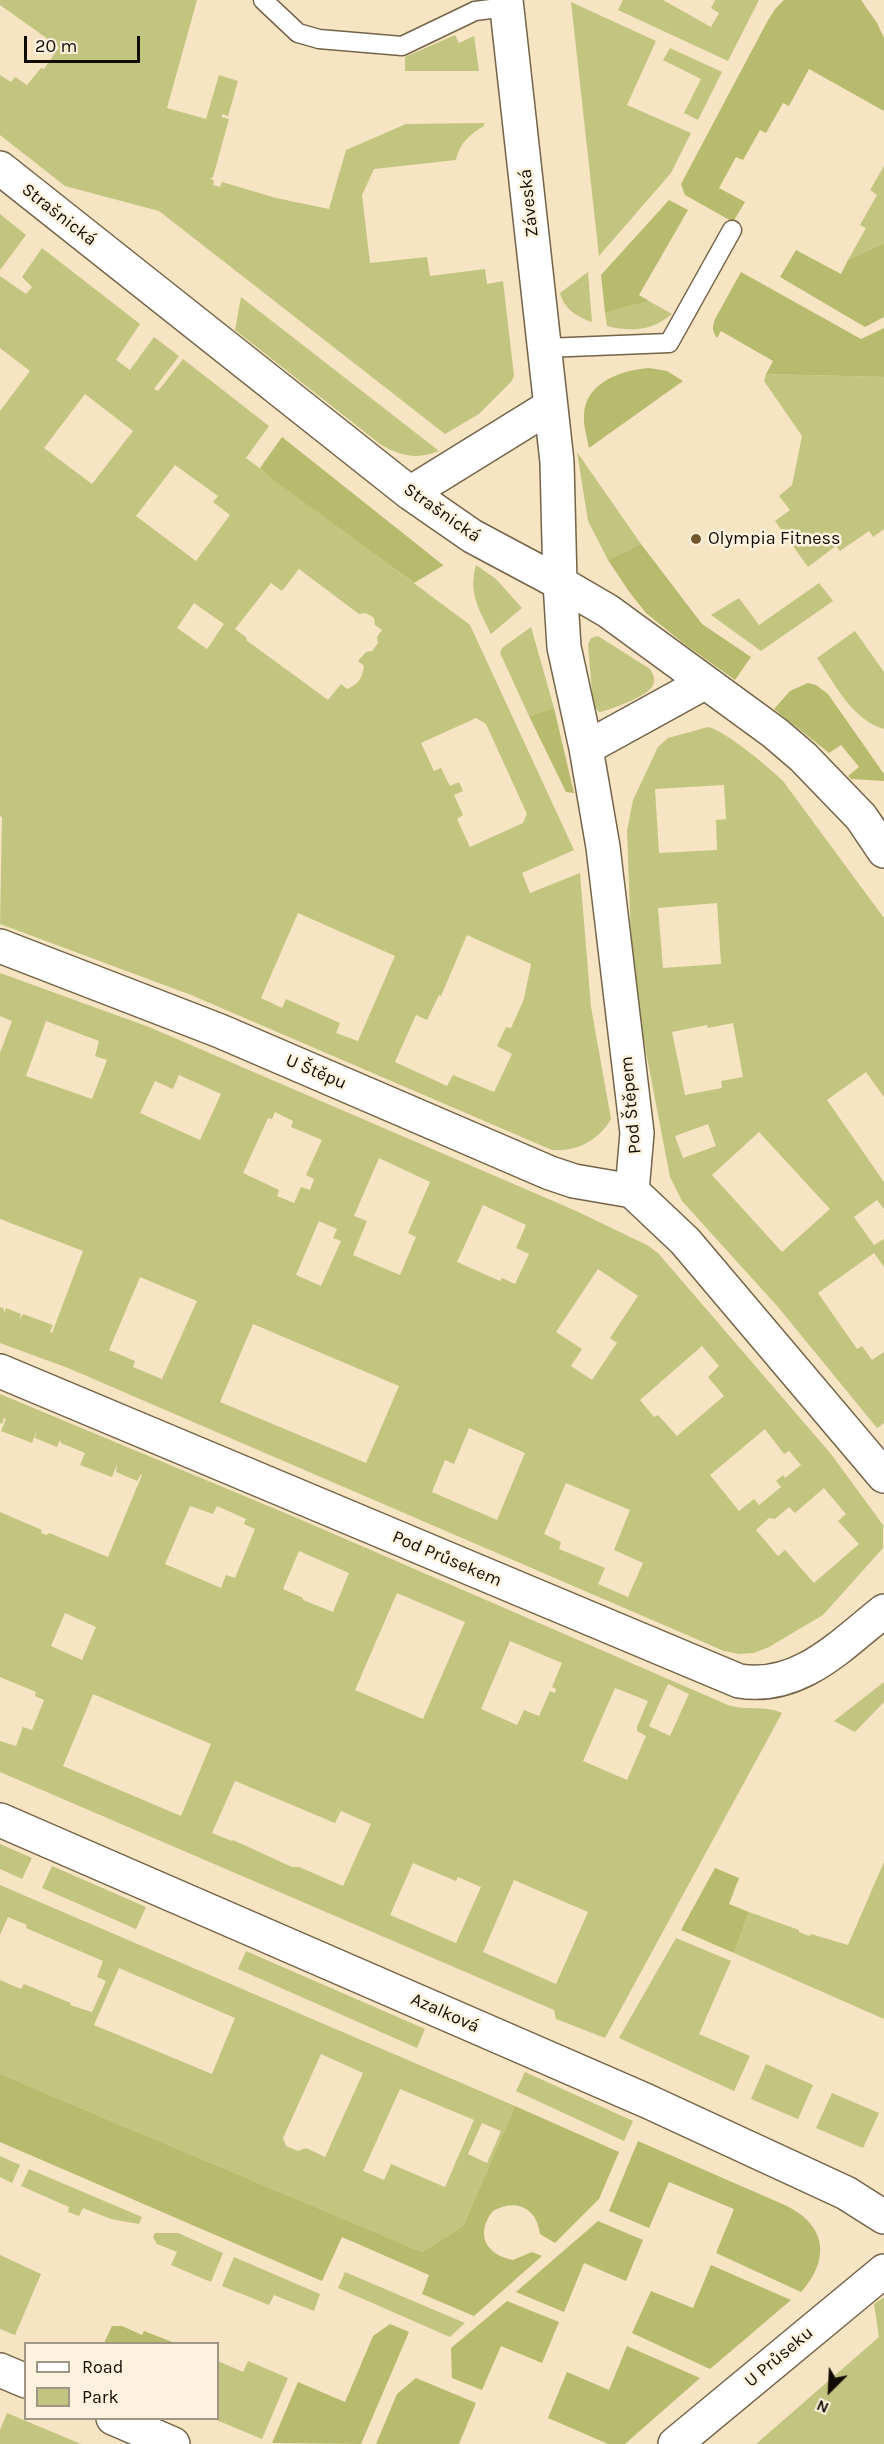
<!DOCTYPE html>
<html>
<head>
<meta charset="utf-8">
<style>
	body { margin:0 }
	#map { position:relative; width:884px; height:2444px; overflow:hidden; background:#f6e4c3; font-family:Karla,sans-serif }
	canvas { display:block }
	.legend { position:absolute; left:24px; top:2342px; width:195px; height:78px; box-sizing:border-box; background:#fdf2de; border:2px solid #9f9686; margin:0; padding:8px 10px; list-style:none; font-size:18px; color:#120c03 }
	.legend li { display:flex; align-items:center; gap:12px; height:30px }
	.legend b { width:30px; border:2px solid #9f9686 }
	.north { position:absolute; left:800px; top:2360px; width:60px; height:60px; -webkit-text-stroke:4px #fdf2de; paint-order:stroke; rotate:204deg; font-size:16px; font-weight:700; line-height:24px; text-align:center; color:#120c03 }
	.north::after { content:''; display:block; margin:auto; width:21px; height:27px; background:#120c03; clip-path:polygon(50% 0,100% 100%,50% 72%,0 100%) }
	.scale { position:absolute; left:24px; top:36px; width:116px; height:27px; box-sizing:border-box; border:3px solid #120c03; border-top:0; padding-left:8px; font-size:18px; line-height:21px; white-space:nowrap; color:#120c03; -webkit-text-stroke:4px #fdf2de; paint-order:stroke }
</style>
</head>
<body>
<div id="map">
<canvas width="884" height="2444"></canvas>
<ul class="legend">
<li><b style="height:8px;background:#fff"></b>Road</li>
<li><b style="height:16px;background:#c1c57f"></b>Park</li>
</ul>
<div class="north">N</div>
<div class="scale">20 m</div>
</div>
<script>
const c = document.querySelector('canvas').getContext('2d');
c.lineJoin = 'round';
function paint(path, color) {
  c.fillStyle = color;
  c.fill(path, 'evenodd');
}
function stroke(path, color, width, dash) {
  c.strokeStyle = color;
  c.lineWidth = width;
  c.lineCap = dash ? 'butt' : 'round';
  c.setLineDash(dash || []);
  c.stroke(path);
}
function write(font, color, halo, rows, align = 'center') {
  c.font = font + ' Karla,sans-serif';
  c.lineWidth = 5;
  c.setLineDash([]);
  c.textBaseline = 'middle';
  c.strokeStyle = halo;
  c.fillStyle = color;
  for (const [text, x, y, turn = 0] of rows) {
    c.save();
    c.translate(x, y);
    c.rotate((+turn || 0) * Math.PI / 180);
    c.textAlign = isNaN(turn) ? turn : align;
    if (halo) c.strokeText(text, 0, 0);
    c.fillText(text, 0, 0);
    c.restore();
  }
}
paint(new Path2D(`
	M 0,0 L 197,0 L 167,108 L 206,119 L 219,75 L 238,81 L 228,116 L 222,114 L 222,117 L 229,119 L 213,177 L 210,179 L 214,180 L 213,185 L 220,187 L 222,182 L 276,198 L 329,209 L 346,150 L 406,124 L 484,123 L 484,126 C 470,134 459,144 456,160 L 374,169 L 362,195 L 370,263 L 427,257 L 430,276 L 485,269 L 487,284 L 503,281 L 514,376 L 511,382 L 479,414 L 445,434 L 159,211 L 65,186 L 0,135 L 0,75 L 11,82 L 15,77 L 27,85 L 41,68 L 44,69 L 59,47 L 0,5 Z
	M 623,0 L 663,0 L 711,27 L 719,13 L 711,8 L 715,0 L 759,0 L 728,61 L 618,10 Z
	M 571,2 L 656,41 L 627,105 L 691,133 L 671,173 L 599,256 Z
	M 455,35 L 459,43 L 474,36 L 479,71 L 405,71 L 405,57 Z
	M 670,48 L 722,72 L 698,120 L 684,113 L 701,79 L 663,60 Z
	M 884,166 L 884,243 L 848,260 L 866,228 L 860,225 L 877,195 L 870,190 Z
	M 0,214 L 26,235 L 0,270 Z
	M 42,248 L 140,324 L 116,360 L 130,370 L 154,337 L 179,356 L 154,389 L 158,391 L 183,359 L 269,426 L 246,458 L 470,625 L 574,850 L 522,873 L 530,893 L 580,873 L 591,1007 L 611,1119 C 599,1140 577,1152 552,1150 L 191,995 L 0,924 L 2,817 L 0,816 L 0,411 L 30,371 L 0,348 L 0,276 L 26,294 L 32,287 L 22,277 ZM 85,394 L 133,431 L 92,484 L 44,448 ZM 175,465 L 218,496 L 213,502 L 230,515 L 196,561 L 136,516 ZM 299,569 L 359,614 L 366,613 L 374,618 L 375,625 L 382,630 L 377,637 L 378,643 L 372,651 L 366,652 L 358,661 L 364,666 C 362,678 359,684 347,689 L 341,684 L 328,700 L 246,640 L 247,638 L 235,629 L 271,583 L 282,591 ZM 194,603 L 224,624 L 207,649 L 177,628 ZM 476,718 L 486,724 L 527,814 L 523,823 L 470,847 L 457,819 L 463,815 L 454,795 L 463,791 L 459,782 L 450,786 L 441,768 L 434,771 L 421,743 ZM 298,913 L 395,956 L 358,1041 L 336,1033 L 340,1023 L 286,999 L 282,1008 L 261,998 ZM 467,935 L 531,964 L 524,999 L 511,1028 L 506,1027 L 497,1046 L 512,1054 L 494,1092 L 453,1075 L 447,1086 L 395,1062 L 416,1015 L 427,1020 L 439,995 L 441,996 Z
	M 588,272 L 592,322 C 577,317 564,309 560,293 Z
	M 241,297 L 439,451 C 417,460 400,456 380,444 L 235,330 Z
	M 649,301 L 672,314 C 652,331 631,332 607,326 L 605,313 Z
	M 766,374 L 884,377 L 884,529 L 873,537 L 869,531 L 840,551 L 836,546 L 808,567 L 775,521 L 790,510 L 779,496 L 792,485 L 802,436 L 764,381 Z
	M 577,452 L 641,544 L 608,560 L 588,521 Z
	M 476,565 L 496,579 L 522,608 L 491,634 C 479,609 468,593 476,565 Z
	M 819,583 L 833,601 L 761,651 L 711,615 L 739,598 L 759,625 Z
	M 531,627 L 554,708 L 529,716 L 500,653 L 502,648 Z
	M 855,631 L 884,672 L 884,729 C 852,720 835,684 817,658 Z
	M 598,636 L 650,669 C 654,675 656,681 652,687 C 648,695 609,711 599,712 L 593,705 L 588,645 L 591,638 Z
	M 708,727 C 726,731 768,767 783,781 L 884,918 L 884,1097 L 866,1072 L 827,1100 L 884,1182 L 884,1209 L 877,1200 L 854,1217 L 874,1245 L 884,1239 L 884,1267 L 874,1253 L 818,1293 L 857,1349 L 862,1346 L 872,1360 L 884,1352 L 884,1423 L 877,1428 L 778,1307 L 682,1201 L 670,1177 L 637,1005 L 631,940 L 627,831 L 633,800 L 658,747 L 668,738 ZM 724,785 L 726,819 L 716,820 L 717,850 L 659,853 L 655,789 ZM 717,903 L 721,964 L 663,968 L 658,908 ZM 733,1023 L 743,1077 L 721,1081 L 722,1088 L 685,1095 L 672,1032 L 707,1025 L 708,1028 ZM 708,1124 L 716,1146 L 683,1158 L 675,1136 ZM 759,1132 L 830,1209 L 782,1252 L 712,1175 Z
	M 0,973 L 149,1027 L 574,1210 L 647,1245 L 658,1253 L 831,1454 L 883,1525 L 883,1548 L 823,1615 L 769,1647 L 754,1653 L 739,1654 L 724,1651 L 68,1368 L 0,1343 L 0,1307 L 4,1309 L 4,1314 L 6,1308 L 21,1314 L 19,1320 L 23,1314 L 53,1325 L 50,1332 L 52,1333 L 83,1251 L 0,1219 L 0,1053 L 12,1021 L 0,1016 ZM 46,1021 L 99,1041 L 95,1056 L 107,1060 L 92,1099 L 26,1076 ZM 179,1075 L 221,1094 L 200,1140 L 140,1113 L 155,1081 L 173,1089 ZM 275,1112 L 293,1121 L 291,1127 L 322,1140 L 306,1175 L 314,1179 L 310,1190 L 301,1187 L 294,1203 L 277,1196 L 279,1190 L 243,1173 L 268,1118 L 272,1119 ZM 379,1158 L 430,1182 L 408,1233 L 416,1237 L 400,1275 L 353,1255 L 367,1221 L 354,1216 ZM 483,1205 L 526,1225 L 516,1248 L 529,1254 L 515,1284 L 502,1278 L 500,1281 L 457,1262 ZM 319,1221 L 337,1229 L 333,1238 L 341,1241 L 321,1286 L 296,1275 ZM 598,1269 L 638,1296 L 610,1338 L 617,1343 L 592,1380 L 571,1366 L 582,1349 L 556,1332 ZM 140,1277 L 197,1301 L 162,1379 L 133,1367 L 135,1361 L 109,1350 ZM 253,1324 L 399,1386 L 366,1463 L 220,1402 ZM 702,1346 L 719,1366 L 708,1377 L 724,1396 L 677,1436 L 658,1415 L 654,1417 L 640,1400 ZM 469,1428 L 525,1453 L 497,1520 L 432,1492 L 445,1460 L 454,1464 ZM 765,1429 L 784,1454 L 789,1451 L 801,1465 L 785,1478 L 783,1475 L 776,1481 L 781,1487 L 759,1505 L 754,1499 L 739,1511 L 710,1475 ZM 566,1483 L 630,1510 L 614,1550 L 643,1563 L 628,1597 L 598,1584 L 605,1568 L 559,1549 L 561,1542 L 544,1534 ZM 824,1488 L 846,1514 L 838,1521 L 859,1544 L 814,1583 L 785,1550 L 778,1556 L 756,1530 L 769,1518 L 775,1519 L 789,1507 L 795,1513 Z
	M 0,1394 L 297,1518 L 728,1705 C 746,1711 765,1705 782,1713 L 605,2038 L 556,2019 L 554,2010 L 0,1772 L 0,1741 L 16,1746 L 23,1727 L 32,1730 L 44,1700 L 35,1696 L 36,1692 L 0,1677 L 0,1512 L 42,1530 L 41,1533 L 47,1535 L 49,1533 L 108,1557 L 142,1475 L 141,1474 L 137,1481 L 116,1472 L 117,1464 L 112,1477 L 80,1465 L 85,1453 L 61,1443 L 60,1440 L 57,1447 L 35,1438 L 37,1431 L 32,1443 L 1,1431 L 6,1419 L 4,1418 L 2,1424 L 0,1423 ZM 190,1506 L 213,1514 L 217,1506 L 246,1519 L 244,1524 L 255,1529 L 235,1578 L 226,1575 L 221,1588 L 165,1564 ZM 299,1551 L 349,1573 L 333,1612 L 303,1600 L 303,1598 L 283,1589 ZM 397,1593 L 465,1622 L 423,1719 L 355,1690 ZM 65,1613 L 96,1627 L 82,1660 L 51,1646 ZM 510,1641 L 562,1663 L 552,1687 L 556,1689 L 555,1693 L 550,1691 L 539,1716 L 524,1710 L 517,1725 L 481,1709 ZM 668,1684 L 689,1694 L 670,1736 L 649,1726 ZM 615,1688 L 648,1701 L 637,1727 L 637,1731 L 646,1736 L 627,1780 L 583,1761 ZM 93,1694 L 211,1744 L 181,1816 L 63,1766 ZM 235,1781 L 335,1823 L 341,1811 L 371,1824 L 343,1886 L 299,1867 L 292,1867 L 233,1840 L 232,1841 L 212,1833 ZM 413,1863 L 456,1881 L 458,1877 L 481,1887 L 456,1943 L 390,1915 ZM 514,1880 L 588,1912 L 556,1984 L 483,1952 Z
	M 884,1682 L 884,1702 L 855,1732 L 834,1721 Z
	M 0,1844 L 32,1858 L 22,1879 L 0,1869 Z
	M 884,1862 L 884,2019 L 734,1953 L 749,1912 L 799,1930 L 799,1932 L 809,1936 L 811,1934 L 848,1945 Z
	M 52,1866 L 146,1907 L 136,1929 L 42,1888 Z
	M 0,1885 L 515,2106 L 463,2226 L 422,2252 L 0,2074 L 0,1980 L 21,1989 L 24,1984 L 71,2003 L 70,2005 L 92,2012 L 106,1981 L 97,1977 L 103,1961 L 26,1928 L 27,1925 L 8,1917 L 0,1935 ZM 119,1968 L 235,2018 L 212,2074 L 94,2025 ZM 321,2054 L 363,2073 L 325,2157 L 306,2148 L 298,2151 L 286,2146 L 283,2138 ZM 400,2089 L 474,2120 L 445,2187 L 391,2164 L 384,2180 L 363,2171 ZM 482,2123 L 501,2131 L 487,2163 L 468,2154 Z
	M 676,1938 L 731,1961 L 699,2034 L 750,2056 L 734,2091 L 619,2038 Z
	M 246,1951 L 425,2029 L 417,2048 L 238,1969 Z
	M 766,2064 L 813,2085 L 798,2119 L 751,2099 Z
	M 525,2072 L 633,2121 L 624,2141 L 516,2091 Z
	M 832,2093 L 879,2113 L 863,2148 L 816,2128 Z
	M 0,2156 L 20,2165 L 12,2183 L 0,2177 Z
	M 29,2169 L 142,2217 L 139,2224 L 111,2219 L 83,2208 L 79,2216 L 68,2212 L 69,2207 L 21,2186 Z
	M 155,2233 L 178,2233 L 223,2253 L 211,2282 L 171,2265 L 177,2252 L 157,2244 L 153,2237 Z
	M 0,2255 L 41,2274 L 15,2335 L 0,2329 Z
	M 234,2257 L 320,2294 L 314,2311 L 274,2295 L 269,2305 L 222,2286 Z
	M 345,2272 L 465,2323 L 450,2337 L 338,2288 Z
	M 884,2297 L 884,2444 L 756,2444 L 879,2337 L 874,2304 Z
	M 218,2361 L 243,2372 L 248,2361 L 288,2378 L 262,2439 L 214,2419 L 218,2418 Z
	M 7,2413 L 81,2444 L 0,2444 L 0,2430 Z`), '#c1c57f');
paint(new Path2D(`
	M 784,0 L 861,0 L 877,23 L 884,38 L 884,111 L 809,69 L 789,106 L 783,103 L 766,133 L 760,130 L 743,160 L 736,157 L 719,188 L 745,202 L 733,222 L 685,195 L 681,184 L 767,22 L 775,9 Z
	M 669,200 L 688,210 L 639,295 L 649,301 L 605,313 L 601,275 Z
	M 884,243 L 884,317 L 865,327 L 780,277 L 796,250 L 841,274 L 848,260 Z
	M 741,272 L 861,339 L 884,328 L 884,377 L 766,374 L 773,361 L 721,331 L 717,338 C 712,331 712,327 715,319 Z
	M 649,368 L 667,371 L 683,381 L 589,448 C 587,437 583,425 584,414 C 586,382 622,370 649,368 Z
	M 282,437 L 443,565 L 444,565 L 414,583 L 274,480 L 260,468 Z
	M 641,544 L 702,624 L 751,657 L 735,680 L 683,643 L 646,613 L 630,593 L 608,560 Z
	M 808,683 L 816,685 L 828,694 L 884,774 L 884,781 L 851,779 L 848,776 L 859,767 L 841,745 L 829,753 L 774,709 L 790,691 Z
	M 554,708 L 574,793 L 566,792 L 529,716 Z
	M 715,1868 L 739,1878 L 729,1904 L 749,1912 L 734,1953 L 681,1930 Z
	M 0,2074 L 422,2252 L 463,2226 L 515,2106 L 619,2152 L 599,2199 L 555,2243 L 540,2234 C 537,2208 516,2198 493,2211 C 475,2233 485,2255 513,2260 L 532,2252 L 542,2256 L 474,2316 L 422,2294 L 429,2275 L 342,2237 L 322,2281 L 0,2142 Z
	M 638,2141 L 787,2206 C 827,2226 830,2260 801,2292 L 716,2253 L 734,2209 L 669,2182 L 649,2228 L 609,2211 Z
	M 598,2221 L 643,2240 L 626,2281 L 584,2263 L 564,2312 L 516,2292 Z
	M 711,2265 L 791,2300 L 710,2369 L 632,2333 L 651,2291 L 693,2308 Z
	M 507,2301 L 559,2322 L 542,2363 L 501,2346 L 482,2390 L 452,2378 L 451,2348 Z
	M 390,2324 L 409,2332 L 361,2444 L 272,2443 L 298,2382 L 345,2402 L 373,2336 Z
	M 112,2326 L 122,2326 L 142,2335 L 144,2331 L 175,2343 L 104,2343 Z
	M 627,2346 L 700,2378 L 625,2444 L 608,2444 L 548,2418 L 567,2372 L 609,2390 Z
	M 416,2378 L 476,2403 L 459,2444 L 376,2444 L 397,2394 Z`), '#b7bb6d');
const service = new Path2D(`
	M 263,0 L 298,33 L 319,39 L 402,46 L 475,11 L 506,7
	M 545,348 L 669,343 L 732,230`);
const minor = new Path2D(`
	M 506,0 L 557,462 L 560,583 L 564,647 L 586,748 L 603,847 L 637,1133 L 632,1191
	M 0,168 L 410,493 L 472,536 L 560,583 L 608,611 L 775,733 L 803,757 L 861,817 L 884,851
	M 410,493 L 549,407
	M 586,748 L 704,683
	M 0,946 L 220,1031 L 550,1173 L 574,1181 L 632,1191
	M 632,1191 L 685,1241 L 884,1476
	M 0,1371 L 739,1681 C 799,1691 841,1645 884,1611
	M 0,1820 L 647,2101 L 846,2193 L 884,2217
	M 0,2370 L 26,2381
	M 113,2418 L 173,2444
	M 675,2444 L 884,2271`);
stroke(service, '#736447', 21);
stroke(minor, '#736447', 36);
stroke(service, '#fff', 18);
stroke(minor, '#fff', 33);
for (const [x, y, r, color] of [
	[696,539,6,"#73572a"]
]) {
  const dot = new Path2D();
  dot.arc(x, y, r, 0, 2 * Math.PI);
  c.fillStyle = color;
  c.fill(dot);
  stroke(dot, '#fdf2de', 2);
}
write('18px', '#120c03', '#fdf2de', [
	["Záveská",529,203,-96],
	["Strašnická",59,215,38],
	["Strašnická",442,513,35],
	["U Štěpu",316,1072,23],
	["Pod Štěpem",631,1105,-95],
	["Pod Průsekem",447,1559,23],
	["Azalková",445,2013,24],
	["U Průseku",779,2357,-40]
]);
write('18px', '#120c03', '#fdf2de', [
	["Olympia Fitness",708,539]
], 'left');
</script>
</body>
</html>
